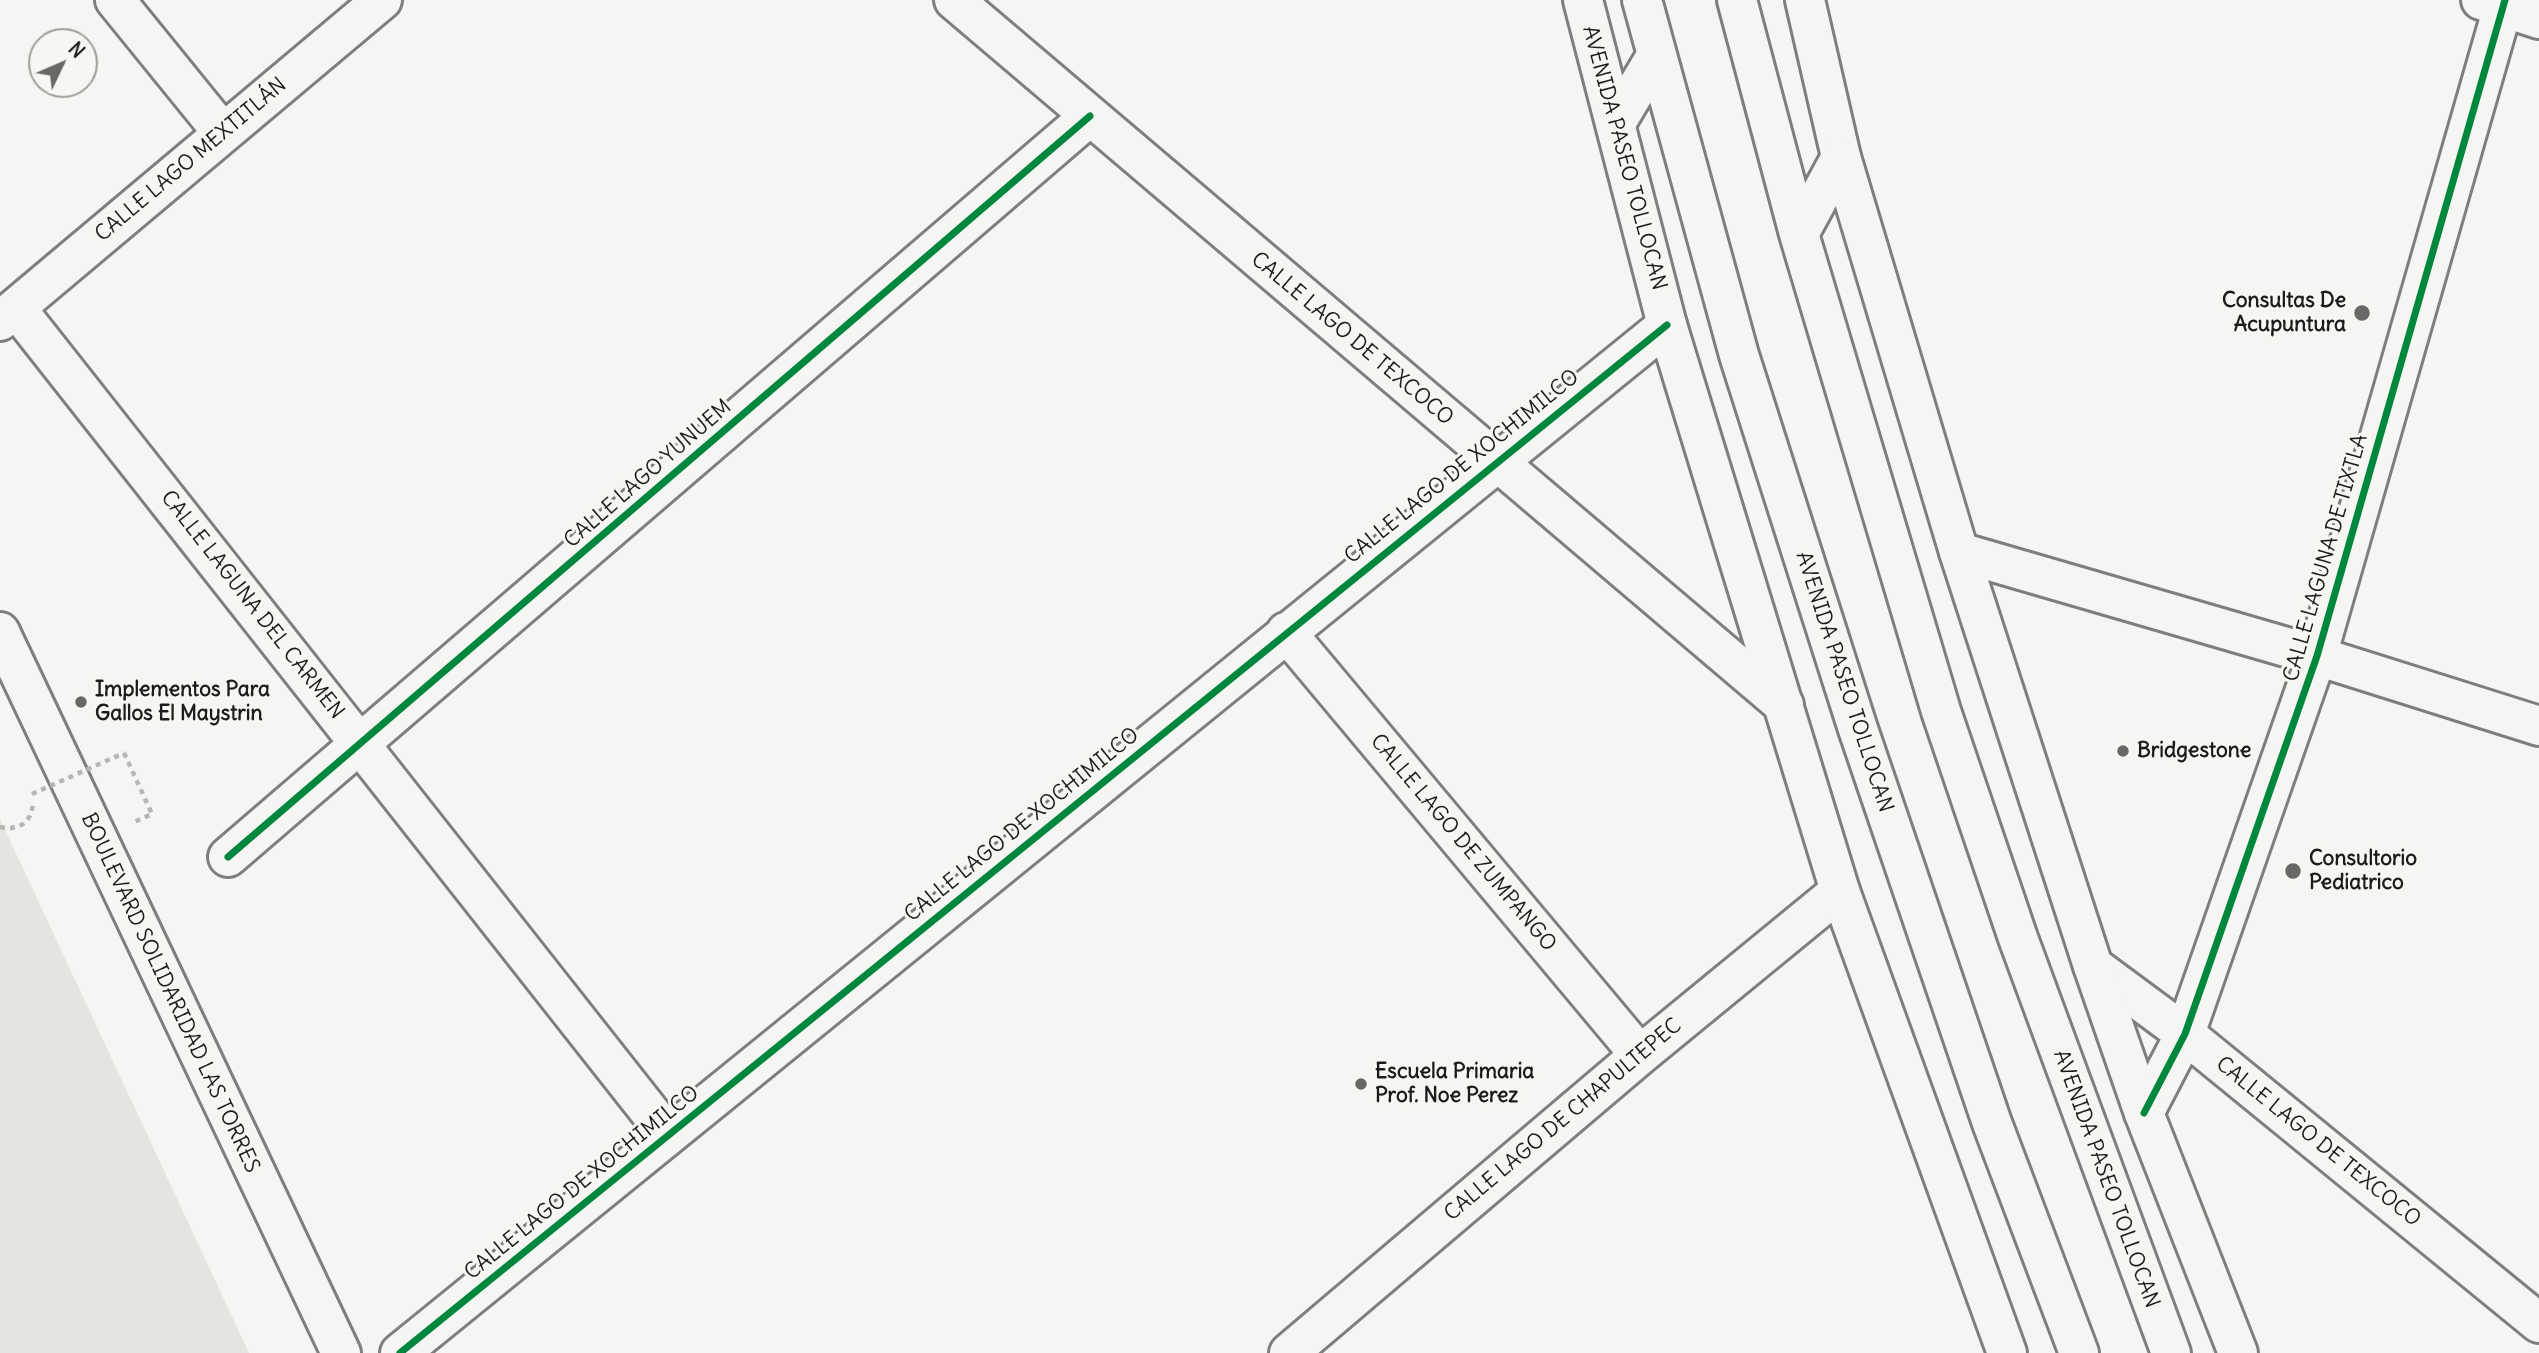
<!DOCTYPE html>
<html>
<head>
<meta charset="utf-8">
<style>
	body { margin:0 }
	#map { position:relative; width:2539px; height:1353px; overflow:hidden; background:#f5f5f3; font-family:Delius,sans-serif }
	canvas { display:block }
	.north { position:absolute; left:28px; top:28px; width:70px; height:70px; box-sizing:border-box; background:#f6f6f2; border:2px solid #9f9f9c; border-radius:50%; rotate:46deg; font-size:19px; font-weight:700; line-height:28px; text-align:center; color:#1c1c1c }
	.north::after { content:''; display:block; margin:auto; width:24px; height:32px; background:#686867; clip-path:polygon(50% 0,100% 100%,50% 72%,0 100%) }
</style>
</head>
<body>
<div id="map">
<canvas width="2539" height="1353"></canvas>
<div class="north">N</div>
</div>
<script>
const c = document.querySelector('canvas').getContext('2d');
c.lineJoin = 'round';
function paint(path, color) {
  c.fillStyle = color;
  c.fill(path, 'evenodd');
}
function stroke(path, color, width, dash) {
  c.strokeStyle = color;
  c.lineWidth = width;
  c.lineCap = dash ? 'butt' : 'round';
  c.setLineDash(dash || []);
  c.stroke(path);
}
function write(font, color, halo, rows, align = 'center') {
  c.font = font + ' Delius,sans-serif';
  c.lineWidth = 6;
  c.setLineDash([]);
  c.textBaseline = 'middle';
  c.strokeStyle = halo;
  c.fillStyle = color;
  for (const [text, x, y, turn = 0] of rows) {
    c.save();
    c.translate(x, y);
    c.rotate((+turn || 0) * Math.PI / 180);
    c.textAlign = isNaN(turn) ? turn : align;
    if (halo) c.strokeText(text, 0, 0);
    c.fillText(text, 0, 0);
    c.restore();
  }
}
paint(new Path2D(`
	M 0,819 L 249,1353 L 0,1353 Z`), '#e4e4e1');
const minor = new Path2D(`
	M 115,0 L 223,133
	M 954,0 L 1784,705
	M 2481,0 L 2539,19
	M 16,308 L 668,1135
	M 0,321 L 382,0
	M 1959,552 L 2317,656 L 2539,726
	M 1286,632 L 1640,1055
	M 228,857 L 1090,116
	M 2093,966 L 2185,1034 L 2539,1323
	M 2144,1113 L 2185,1034 L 2317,656 L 2505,0
	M 400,1353 L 1667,325
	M 1289,1353 L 1640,1055 L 1840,891`);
const secondary = new Path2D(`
	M 1583,0 L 1667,325 L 1840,891 L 2007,1353
	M 1805,0 L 1841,157 L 1959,552 L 2093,966 L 2144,1113 L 2238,1353
	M 0,632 L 341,1353`);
const trunk = new Path2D(`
	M 1642,0 L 1739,355 L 1857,726 L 1992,1123 L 2079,1353
	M 1737,0 L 1799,234 L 1941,711 L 2018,938 L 2171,1353
	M 1616,123 L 1656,56
	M 1799,234 L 1841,157`);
stroke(minor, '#7e7e7d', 44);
stroke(secondary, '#7e7e7d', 44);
stroke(trunk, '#7e7e7d', 44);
stroke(new Path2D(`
	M 124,753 L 152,814 L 134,822
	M 0,827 C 20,831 32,822 33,802`), '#b6b6b5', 4.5, [5, 5]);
stroke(minor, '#f5f5f3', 38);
stroke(secondary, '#f5f5f3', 38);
stroke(trunk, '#f5f5f3', 38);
stroke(new Path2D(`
	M 32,794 L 124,753`), '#b6b6b5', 4.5, [5, 5]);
stroke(new Path2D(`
	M 228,857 L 1090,116
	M 2144,1113 L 2185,1034 L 2317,656 L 2505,0
	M 400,1353 L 1667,325`), '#00873e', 7);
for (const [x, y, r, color] of [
	[2362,313,9,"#686867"],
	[81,702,7,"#686867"],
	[2123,751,7,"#686867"],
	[2293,871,9,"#686867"],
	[1361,1084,7,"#686867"]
]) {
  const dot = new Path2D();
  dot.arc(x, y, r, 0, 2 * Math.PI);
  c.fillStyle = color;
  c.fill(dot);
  stroke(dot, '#f6f6f2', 2.5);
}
write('21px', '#1c1c1c', '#f6f6f2', [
	["AVENIDA PASEO TOLLOCAN",1624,158,75],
	["CALLE LAGO MEXTITLÁN",191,160,-40],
	["CALLE LAGO DE TEXCOCO",1352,339,40],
	["CALLE LAGO DE XOCHIMILCO",1462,467,-39],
	["CALLE LAGO YUNUEM",648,474,-41],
	["CALLE LAGUNA DE TIXTLA",2326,558,-74],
	["CALLE LAGUNA DEL CARMEN",252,605,52],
	["AVENIDA PASEO TOLLOCAN",1844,682,72],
	["CALLE LAGO DE XOCHIMILCO",1022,825,-39],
	["CALLE LAGO DE ZUMPANGO",1463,843,50],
	["BOULEVARD SOLIDARIDAD LAS TORRES",170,993,65],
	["CALLE LAGO DE CHAPULTEPEC",1563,1120,-40],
	["CALLE LAGO DE TEXCOCO",2318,1142,39],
	["AVENIDA PASEO TOLLOCAN",2106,1179,70],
	["CALLE LAGO DE XOCHIMILCO",582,1183,-39]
]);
write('bold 21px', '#1c1c1c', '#f6f6f2', [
	["Consultas De",2346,301,"right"],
	["Acupuntura",2346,325,"right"],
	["Implementos Para",95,690],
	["Gallos El Maystrin",95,714],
	["Bridgestone",2137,751],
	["Consultorio",2309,859],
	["Pediatrico",2309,883],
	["Escuela Primaria",1375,1072],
	["Prof. Noe Perez",1375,1096]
], 'left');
</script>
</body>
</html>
